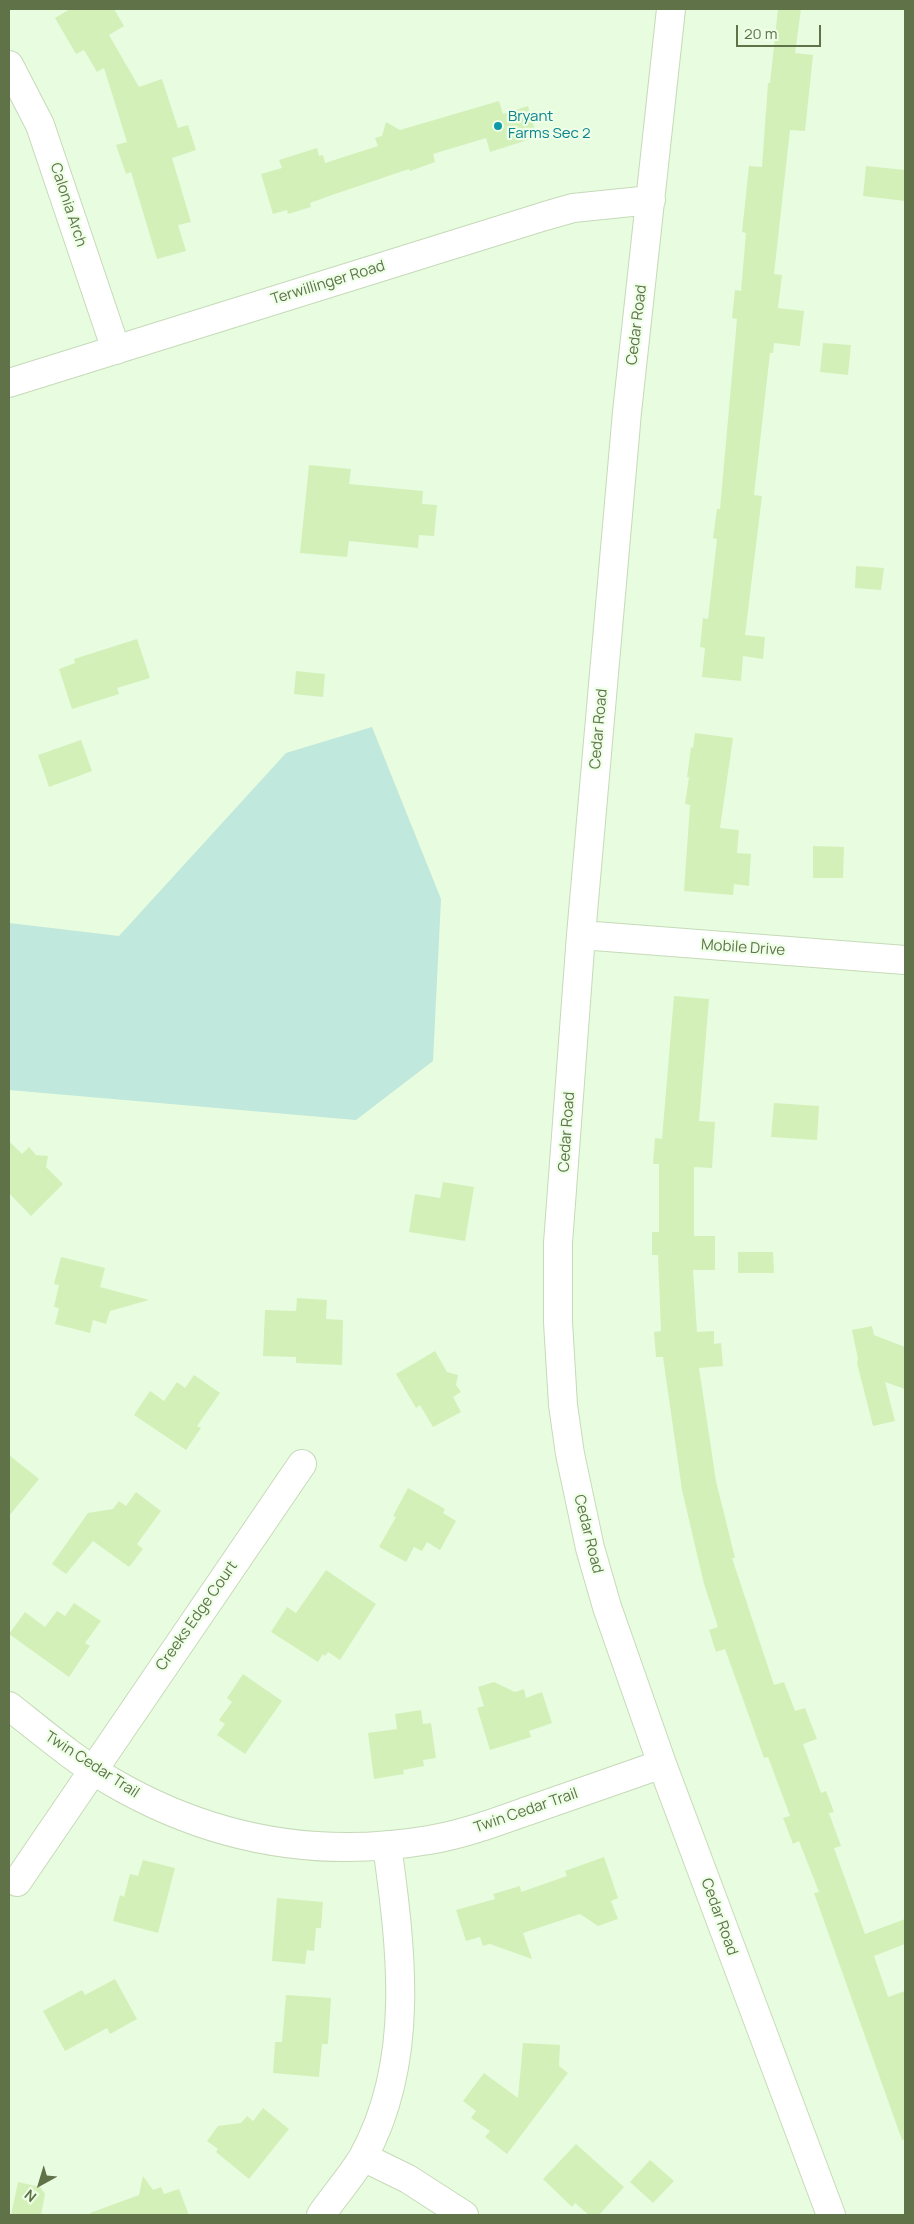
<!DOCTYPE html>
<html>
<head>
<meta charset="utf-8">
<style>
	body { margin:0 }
	#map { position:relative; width:914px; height:2224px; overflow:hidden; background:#e8fce0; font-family:Manrope,sans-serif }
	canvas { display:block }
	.frame { position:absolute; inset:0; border:10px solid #5f7248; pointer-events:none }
	.north { position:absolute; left:15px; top:2159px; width:50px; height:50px; -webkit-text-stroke:4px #edffe6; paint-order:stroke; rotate:219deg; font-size:14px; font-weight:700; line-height:20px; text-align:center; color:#5f7248 }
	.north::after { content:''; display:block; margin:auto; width:18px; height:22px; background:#5f7248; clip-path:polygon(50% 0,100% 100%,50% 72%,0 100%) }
	.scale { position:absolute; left:736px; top:25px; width:85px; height:22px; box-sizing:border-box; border:2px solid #5f7248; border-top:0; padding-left:6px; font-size:15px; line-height:18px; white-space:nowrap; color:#5f7248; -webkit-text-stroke:4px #edffe6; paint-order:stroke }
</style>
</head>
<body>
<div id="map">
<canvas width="914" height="2224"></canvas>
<div class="frame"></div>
<div class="north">N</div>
<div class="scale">20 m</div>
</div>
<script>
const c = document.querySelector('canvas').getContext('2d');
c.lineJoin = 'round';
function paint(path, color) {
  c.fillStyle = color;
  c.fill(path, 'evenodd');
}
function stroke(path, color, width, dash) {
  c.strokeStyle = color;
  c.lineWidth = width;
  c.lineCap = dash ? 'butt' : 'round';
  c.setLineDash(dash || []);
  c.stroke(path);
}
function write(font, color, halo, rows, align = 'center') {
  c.font = font + ' Manrope,sans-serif';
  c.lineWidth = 4.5;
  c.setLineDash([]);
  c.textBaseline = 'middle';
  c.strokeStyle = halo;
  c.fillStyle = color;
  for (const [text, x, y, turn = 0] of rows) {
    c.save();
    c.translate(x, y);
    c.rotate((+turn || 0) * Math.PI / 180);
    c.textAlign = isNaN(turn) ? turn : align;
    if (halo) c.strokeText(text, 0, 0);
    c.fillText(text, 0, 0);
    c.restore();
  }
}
paint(new Path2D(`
	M 372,727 L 441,899 L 433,1061 L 356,1120 L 9,1090 L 9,923 L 119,936 L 286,753 Z`), '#c0e8dc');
paint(new Path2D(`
	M 70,9 L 114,9 L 124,26 L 109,35 L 139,87 L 162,79 L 178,128 L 188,125 L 196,150 L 172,158 L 191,222 L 178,225 L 186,251 L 157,259 L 131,172 L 126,174 L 116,145 L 127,142 L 104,68 L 97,72 L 84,50 L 76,54 L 55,18 Z
	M 778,9 L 801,9 L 795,53 L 813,55 L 805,131 L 790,130 L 774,274 L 782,275 L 778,308 L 804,311 L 800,346 L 774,343 L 773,353 L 770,353 L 754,495 L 762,496 L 745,635 L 765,637 L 763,659 L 743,656 L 741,681 L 702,677 L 705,648 L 700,647 L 703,618 L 708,619 L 717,539 L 713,538 L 717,509 L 720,509 L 737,319 L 732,318 L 735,290 L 741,291 L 746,233 L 742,232 L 749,166 L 762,167 L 768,83 L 770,83 Z
	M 499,101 L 503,114 L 528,106 L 537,137 L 490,152 L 486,138 L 433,154 L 435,162 L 410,171 L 409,169 L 335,194 L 310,203 L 311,207 L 288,214 L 287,210 L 273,214 L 261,174 L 282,168 L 279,160 L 317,148 L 319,156 L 323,155 L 325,163 L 378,146 L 375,138 L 382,136 L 386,122 L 400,130 Z
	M 866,166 L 905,170 L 905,201 L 863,196 Z
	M 823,343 L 851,345 L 848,375 L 820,372 Z
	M 309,465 L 351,469 L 349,484 L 423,491 L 422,504 L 437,505 L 434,536 L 419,535 L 418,548 L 349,541 L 347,557 L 300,553 Z
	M 856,566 L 884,568 L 881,590 L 855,588 Z
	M 137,639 L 150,678 L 117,688 L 119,694 L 72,709 L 59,669 L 75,663 L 74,659 Z
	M 296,671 L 325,674 L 323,697 L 294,694 Z
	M 695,733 L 733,738 L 720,828 L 739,830 L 737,853 L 751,854 L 749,886 L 734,884 L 733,895 L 684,891 L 690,805 L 685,804 L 689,777 L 687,777 L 691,747 L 693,748 Z
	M 81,740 L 92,771 L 49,787 L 38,755 Z
	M 813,846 L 844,847 L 843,878 L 813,878 Z
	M 674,996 L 709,999 L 699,1121 L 715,1122 L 712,1168 L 694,1167 L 694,1236 L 715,1236 L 715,1270 L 693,1270 L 697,1332 L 714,1331 L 714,1344 L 721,1343 L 723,1366 L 699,1368 L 716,1481 L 735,1558 L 732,1558 L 774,1685 L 784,1682 L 795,1711 L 805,1708 L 817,1739 L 803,1744 L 821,1793 L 826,1791 L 834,1812 L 829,1813 L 841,1846 L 834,1848 L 865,1934 L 905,1919 L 905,1944 L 874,1956 L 888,1997 L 905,1991 L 905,2139 L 902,2140 L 814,1893 L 819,1892 L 799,1841 L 793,1844 L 783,1818 L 790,1816 L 768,1757 L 764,1758 L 725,1649 L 716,1652 L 709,1630 L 718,1627 L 704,1584 L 682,1490 L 663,1357 L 656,1357 L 654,1332 L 661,1331 L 658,1255 L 652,1255 L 652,1232 L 659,1232 L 659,1164 L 653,1164 L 655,1138 L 662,1139 Z
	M 774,1103 L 819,1106 L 817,1140 L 771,1137 Z
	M 9,1141 L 22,1154 L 29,1147 L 36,1155 L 48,1156 L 46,1167 L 63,1184 L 31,1216 L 9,1193 Z
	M 443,1182 L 474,1187 L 465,1241 L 409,1232 L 415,1194 L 440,1198 Z
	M 738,1252 L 773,1252 L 774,1273 L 738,1273 Z
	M 61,1257 L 105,1268 L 100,1287 L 149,1300 L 110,1311 L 106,1324 L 93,1320 L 90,1333 L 55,1324 L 59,1308 L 54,1307 L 59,1285 L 54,1284 Z
	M 297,1298 L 327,1300 L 326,1319 L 343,1320 L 342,1365 L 296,1363 L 296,1357 L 263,1356 L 265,1310 L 296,1311 Z
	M 872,1326 L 874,1335 L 905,1347 L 905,1389 L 885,1382 L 895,1421 L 873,1426 L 857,1363 L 858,1359 L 852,1330 Z
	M 435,1351 L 447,1372 L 458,1375 L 456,1385 L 461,1392 L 453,1397 L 461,1412 L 433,1427 L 420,1405 L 416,1408 L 396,1374 Z
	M 194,1375 L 220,1393 L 197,1426 L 201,1428 L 186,1450 L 134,1415 L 150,1391 L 164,1401 L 177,1382 L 185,1388 Z
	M 9,1455 L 39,1479 L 9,1516 Z
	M 408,1488 L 445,1509 L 443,1513 L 456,1521 L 440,1550 L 427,1542 L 422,1551 L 414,1547 L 406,1562 L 379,1547 L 396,1517 L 393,1516 Z
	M 136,1492 L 161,1511 L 137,1544 L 143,1549 L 129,1567 L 93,1541 L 66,1574 L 52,1564 L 88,1513 L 113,1509 L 119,1501 L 126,1506 Z
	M 326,1570 L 376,1604 L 340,1660 L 328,1652 L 325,1656 L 323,1654 L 318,1662 L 271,1632 L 287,1607 L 296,1613 Z
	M 74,1603 L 101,1621 L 85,1643 L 90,1646 L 69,1677 L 9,1634 L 25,1612 L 45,1627 L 57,1611 L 65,1616 Z
	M 243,1674 L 282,1701 L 245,1754 L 217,1735 L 225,1724 L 219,1720 L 232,1702 L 227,1698 Z
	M 494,1682 L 515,1692 L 524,1689 L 526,1698 L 542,1692 L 552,1723 L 529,1731 L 531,1737 L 490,1750 L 477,1708 L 484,1706 L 478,1687 Z
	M 421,1710 L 423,1724 L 431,1723 L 436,1758 L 423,1760 L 424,1766 L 403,1770 L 404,1774 L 374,1779 L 368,1733 L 397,1729 L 395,1714 Z
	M 604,1857 L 618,1898 L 611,1901 L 618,1919 L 598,1926 L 580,1914 L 523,1933 L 532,1959 L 490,1944 L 483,1946 L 480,1937 L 466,1941 L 456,1910 L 495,1899 L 493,1894 L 520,1886 L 521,1892 L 567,1876 L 565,1871 Z
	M 143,1860 L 175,1868 L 158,1933 L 113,1921 L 120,1895 L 124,1897 L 130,1874 L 138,1876 Z
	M 277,1898 L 323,1902 L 321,1928 L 316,1928 L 314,1951 L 307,1950 L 305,1964 L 272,1961 Z
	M 115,1979 L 137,2019 L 110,2034 L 107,2028 L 65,2051 L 43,2011 L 82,1990 L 85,1995 Z
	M 286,1995 L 331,1998 L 328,2044 L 322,2044 L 319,2077 L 273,2073 L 275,2042 L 282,2042 Z
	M 523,2043 L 560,2045 L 559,2066 L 568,2073 L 507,2154 L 485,2137 L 490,2131 L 471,2118 L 476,2111 L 463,2101 L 484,2073 L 518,2098 Z
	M 263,2108 L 289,2129 L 249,2179 L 216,2152 L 218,2149 L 207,2141 L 218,2126 L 241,2123 L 247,2116 L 253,2121 Z
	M 576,2144 L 624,2187 L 599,2215 L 589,2215 L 575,2203 L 572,2207 L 543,2179 Z
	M 650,2160 L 674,2181 L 653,2203 L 630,2182 Z
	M 143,2176 L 153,2190 L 161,2187 L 164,2194 L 179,2189 L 189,2215 L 90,2215 L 90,2213 L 139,2195 Z
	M 18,2182 L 40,2187 L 45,2194 L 41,2215 L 11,2215 Z`), '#d4f0b9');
const minor = new Path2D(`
	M 671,9 L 627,412 L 581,935 L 558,1243 L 558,1322 L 563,1405 L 570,1454 L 590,1548 L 607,1607 L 662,1764 L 831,2215
	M 9,65 L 40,125 L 116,350
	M 9,383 L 545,216 L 573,208 L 651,200
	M 581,935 L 905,960
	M 9,1706 C 42,1732 75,1760 112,1782 C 210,1839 317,1859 429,1840 C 465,1834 499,1821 533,1809 C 576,1794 619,1779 662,1764
	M 17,1882 L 302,1464
	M 363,2157 L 408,2179 L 464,2215
	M 321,2215 C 334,2196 351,2177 363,2157 C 416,2061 401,1948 387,1845`);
stroke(minor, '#c6dab8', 30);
stroke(minor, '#fff', 28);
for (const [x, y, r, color] of [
	[498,126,5,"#0f9aa8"]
]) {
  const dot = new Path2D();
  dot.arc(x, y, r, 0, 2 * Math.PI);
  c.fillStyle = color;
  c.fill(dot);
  stroke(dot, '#edffe6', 2);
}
write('15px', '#0d838f', '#edffe6', [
	["Bryant",508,117],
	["Farms Sec 2",508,134]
], 'left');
write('15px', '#5f7248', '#edffe6', [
	["Calonia Arch",68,205,72],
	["Terwillinger Road",328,283,-17],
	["Cedar Road",637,325,-83],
	["Cedar Road",599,729,-85],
	["Mobile Drive",743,948,4],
	["Cedar Road",567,1132,-86],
	["Cedar Road",588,1534,76],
	["Creeks Edge Court",197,1616,-55],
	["Twin Cedar Trail",92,1765,33],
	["Twin Cedar Trail",526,1811,-19],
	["Cedar Road",719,1917,70]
]);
</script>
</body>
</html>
